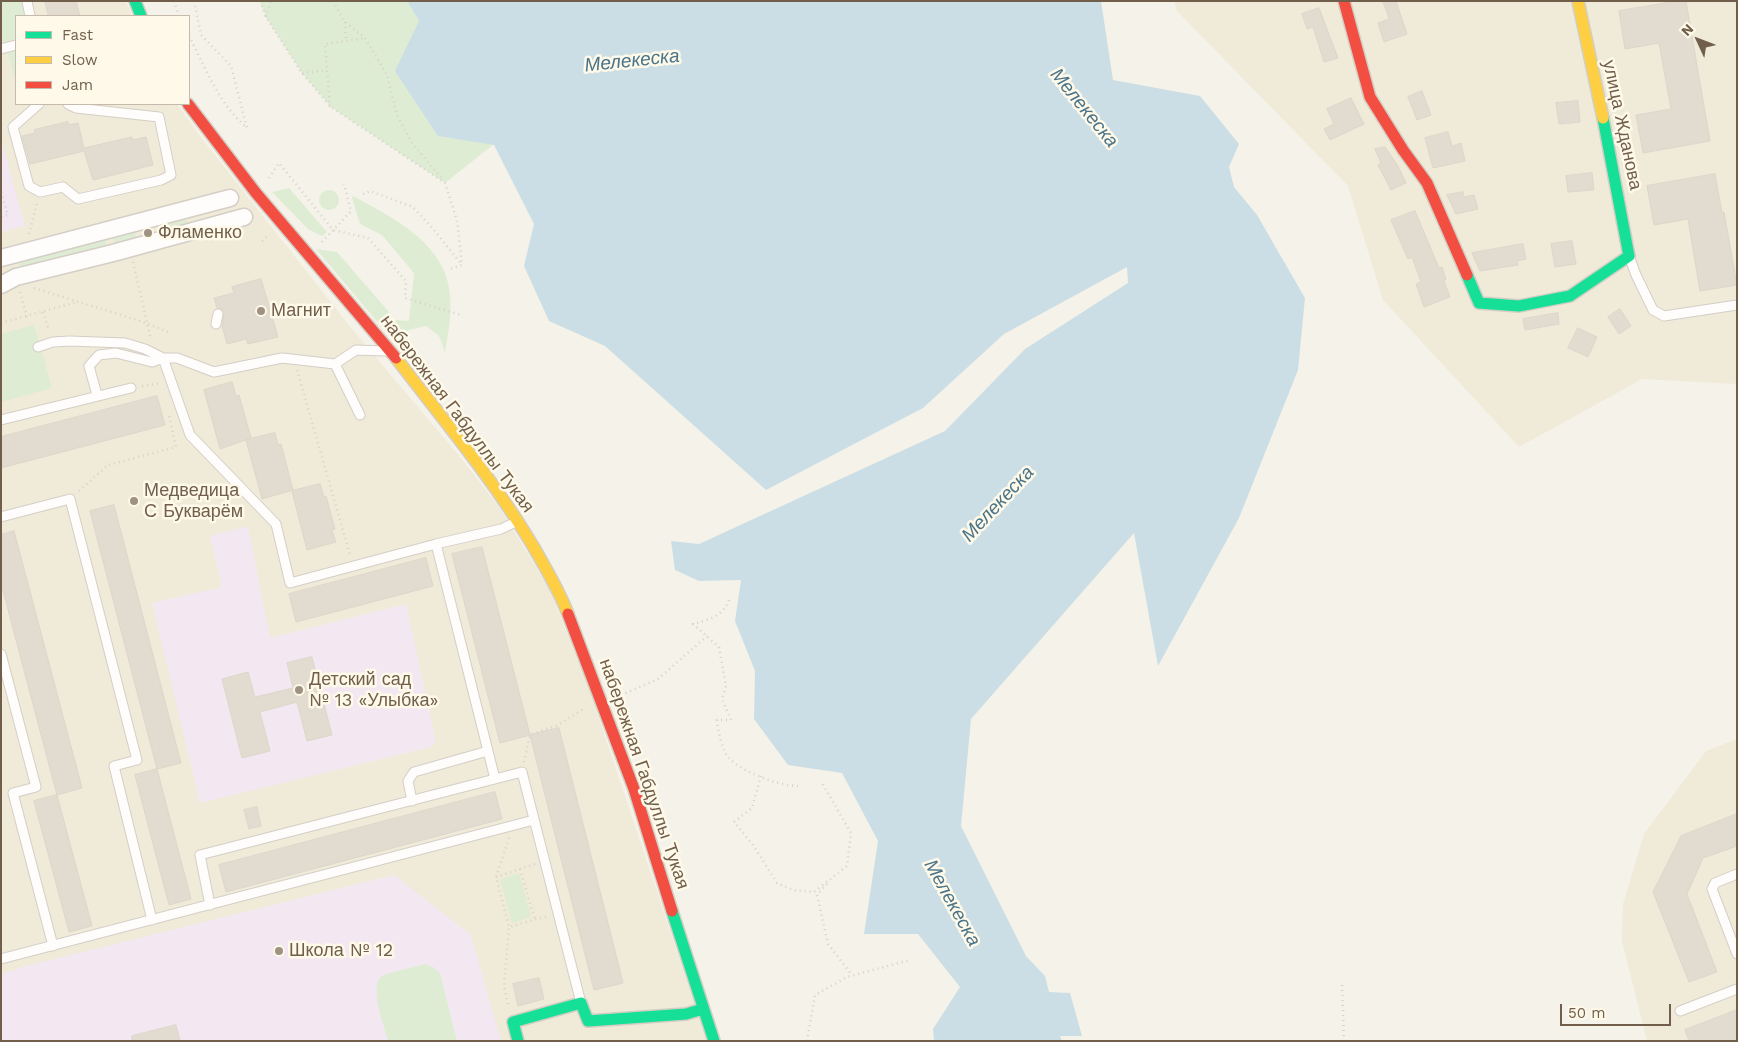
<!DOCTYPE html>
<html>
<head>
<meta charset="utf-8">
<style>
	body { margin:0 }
	#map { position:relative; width:1738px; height:1042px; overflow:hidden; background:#f5f2e9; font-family:"Work Sans",sans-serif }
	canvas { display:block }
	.frame { position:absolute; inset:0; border:2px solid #715f4b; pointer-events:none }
	.legend { position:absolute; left:15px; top:15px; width:175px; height:90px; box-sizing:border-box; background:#fef9e9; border:1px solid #c6bbaa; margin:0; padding:6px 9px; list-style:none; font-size:15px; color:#715f4b }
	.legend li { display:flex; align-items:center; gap:10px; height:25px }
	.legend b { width:25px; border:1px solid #c6bbaa }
	.north { position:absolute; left:1673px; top:15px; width:50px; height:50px; -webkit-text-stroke:4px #fef9e9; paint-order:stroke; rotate:313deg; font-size:14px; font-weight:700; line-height:20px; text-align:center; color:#715f4b }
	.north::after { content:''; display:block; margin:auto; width:18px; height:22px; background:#715f4b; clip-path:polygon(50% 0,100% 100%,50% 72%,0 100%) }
	.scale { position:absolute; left:1560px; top:1004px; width:111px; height:22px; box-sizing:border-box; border:2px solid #715f4b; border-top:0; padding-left:6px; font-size:15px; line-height:18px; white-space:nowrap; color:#715f4b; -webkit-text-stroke:4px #fef9e9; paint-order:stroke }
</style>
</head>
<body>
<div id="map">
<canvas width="1738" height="1042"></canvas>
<div class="frame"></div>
<ul class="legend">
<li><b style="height:6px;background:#16e098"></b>Fast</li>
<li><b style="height:6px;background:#ffcf43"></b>Slow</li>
<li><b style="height:6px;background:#f24e42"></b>Jam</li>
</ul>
<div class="north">N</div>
<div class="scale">50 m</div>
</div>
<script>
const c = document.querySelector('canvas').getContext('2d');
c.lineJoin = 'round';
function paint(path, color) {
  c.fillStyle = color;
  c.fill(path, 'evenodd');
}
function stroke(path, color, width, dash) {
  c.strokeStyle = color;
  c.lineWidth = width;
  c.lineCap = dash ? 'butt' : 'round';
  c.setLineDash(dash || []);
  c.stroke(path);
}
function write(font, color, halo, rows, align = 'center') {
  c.font = font + ' "Work Sans",sans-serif';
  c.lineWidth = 5;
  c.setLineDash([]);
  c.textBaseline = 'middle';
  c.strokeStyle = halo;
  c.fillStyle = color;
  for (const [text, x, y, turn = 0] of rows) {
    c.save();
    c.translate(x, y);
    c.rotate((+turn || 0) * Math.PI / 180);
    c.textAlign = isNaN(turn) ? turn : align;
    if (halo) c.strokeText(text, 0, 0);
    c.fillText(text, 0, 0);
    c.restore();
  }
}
paint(new Path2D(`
	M 1,1 L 126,1 L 132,16 L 16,16 L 16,104 L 177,104 L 203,140 L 352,329 L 460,457 L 500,508 L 550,590 L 591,694 L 707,1041 L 1,1041 Z
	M 1174,1 L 1736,1 L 1737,384 L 1642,379 L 1519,447 L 1383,300 L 1348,186 L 1177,11 Z
	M 1737,739 L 1737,1041 L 1647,1041 L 1622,941 L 1623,904 L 1644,834 L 1706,751 Z`), '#f0ead9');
paint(new Path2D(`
	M 1,139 L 25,226 L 1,232 Z
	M 248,526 L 270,638 L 406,604 L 436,742 L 431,747 L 200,803 L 152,603 L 222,587 L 210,536 Z
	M 394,875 L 471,935 L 501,1041 L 1,1041 L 1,973 L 17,970 L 18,968 Z`), '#f3e8f1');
paint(new Path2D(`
	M 1,1 L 22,1 L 26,16 L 16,16 L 16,39 L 1,43 Z
	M 260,1 L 407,1 L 419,21 L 438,136 L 494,144 L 445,183 L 331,107 L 302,73 L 266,17 Z
	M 16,50 L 16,77 L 14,77 L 8,53 Z
	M 289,188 L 327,232 L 322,236 L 308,229 L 272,192 Z
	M319 200a10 10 0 1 1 20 0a10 10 0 1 1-20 0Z
	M 353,196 C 393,218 446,243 450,295 C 452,314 448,334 445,352 L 439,336 L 426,326 L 409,330 L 400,339 L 395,331 L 396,320 L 409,321 L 414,273 L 382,235 L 360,224 L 352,198 Z
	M 186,217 L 189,229 L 161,236 L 158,223 Z
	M 134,229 L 138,242 L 116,247 L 112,235 Z
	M 105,237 L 107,248 L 21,270 L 18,259 Z
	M 316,249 L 337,252 L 389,312 L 386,332 Z
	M 34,325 L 52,388 L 1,402 L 1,334 Z
	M 519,873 L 531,917 L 512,923 L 500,880 Z
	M 425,964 L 433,967 L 440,973 L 457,1041 L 388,1041 C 385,1027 368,986 382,976 C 390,972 415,967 425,964 Z`), '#deecd4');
paint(new Path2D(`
	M 407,1 L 1101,1 L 1113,80 L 1200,96 L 1239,144 L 1229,167 L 1234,187 L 1257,215 L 1305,298 L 1298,370 L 1239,518 L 1158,666 L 1134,533 L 971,719 L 961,826 L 1026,956 L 1045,976 L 1049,992 L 1070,993 L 1082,1036 L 1060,1036 L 1062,1041 L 934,1041 L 933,1029 L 960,987 L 918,934 L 864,934 L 878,841 L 842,773 L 788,765 L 754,719 L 755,671 L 735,621 L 741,580 L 699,581 L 675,570 L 671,541 L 699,544 L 945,431 L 1025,349 L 1128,283 L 1127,267 L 1004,334 L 923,408 L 766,490 L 605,346 L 549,321 L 524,266 L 534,224 L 494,145 L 438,136 L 395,71 L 419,21 Z`), '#cbdee5');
const building = new Path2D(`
	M 45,1 L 76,1 L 80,16 L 49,16 Z
	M 1383,1 L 1396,1 L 1407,34 L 1384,42 L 1378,23 L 1389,19 Z
	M 1678,1 L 1686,1 L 1710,141 L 1643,153 L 1636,115 L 1671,109 L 1659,43 L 1625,49 L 1619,11 Z
	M 1319,8 L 1338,58 L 1324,62 L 1313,27 L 1307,29 L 1302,14 Z
	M 1422,91 L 1431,115 L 1417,120 L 1408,97 Z
	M 1351,98 L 1364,124 L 1330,140 L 1324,129 L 1334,124 L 1327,109 Z
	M 1578,101 L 1580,122 L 1559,124 L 1556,103 Z
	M 68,122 L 69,125 L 78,123 L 84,148 L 132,137 L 133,140 L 146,137 L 153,165 L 93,180 L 84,151 L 30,164 L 22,136 L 35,133 L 34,130 Z
	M 1448,132 L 1452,146 L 1461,143 L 1465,161 L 1433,168 L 1425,138 Z
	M 1385,147 L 1398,166 L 1406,183 L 1391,190 L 1378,165 L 1381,163 L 1375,149 Z
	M 1592,173 L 1594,190 L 1568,192 L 1566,176 Z
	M 1715,174 L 1722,213 L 1724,212 L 1737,285 L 1700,291 L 1688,219 L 1654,225 L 1647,186 Z
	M 1463,192 L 1464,197 L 1474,195 L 1478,209 L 1456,214 L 1447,195 Z
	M 1415,211 L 1439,268 L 1442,267 L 1446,279 L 1444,281 L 1450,297 L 1424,307 L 1416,284 L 1421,282 L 1412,257 L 1408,259 L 1391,220 Z
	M 1572,241 L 1576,264 L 1555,267 L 1551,244 Z
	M 1523,244 L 1526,259 L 1517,261 L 1518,265 L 1480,271 L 1472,253 Z
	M 261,279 L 278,337 L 248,344 L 246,339 L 227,344 L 222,326 L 224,312 L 222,309 L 217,308 L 214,298 L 234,293 L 232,287 Z
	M 1620,309 L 1631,326 L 1619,334 L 1608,317 Z
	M 1558,313 L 1559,324 L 1525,330 L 1523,319 Z
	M 1578,328 L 1597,337 L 1588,357 L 1568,348 Z
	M 232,382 L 236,396 L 239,395 L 251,438 L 220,449 L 204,390 Z
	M 157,396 L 165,425 L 1,468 L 1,437 Z
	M 275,433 L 278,445 L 281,444 L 293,490 L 262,499 L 246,440 Z
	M 320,484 L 324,497 L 326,496 L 335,529 L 332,530 L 336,542 L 307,550 L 292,491 Z
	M 114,505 L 181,763 L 157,769 L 90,511 Z
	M 14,531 L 82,788 L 57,795 L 1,583 L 1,535 Z
	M 482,547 L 530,735 L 500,743 L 452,554 Z
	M 426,558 L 433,586 L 296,622 L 289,594 Z
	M 312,657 L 332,735 L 307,741 L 297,702 L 260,712 L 270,751 L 242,758 L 222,679 L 248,672 L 255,697 L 293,688 L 287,663 Z
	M 559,728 L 623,983 L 594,990 L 530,735 Z
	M 157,769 L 191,899 L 169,905 L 135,775 Z
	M 495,792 L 502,819 L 226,892 L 219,865 Z
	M 57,795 L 92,926 L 69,932 L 34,801 Z
	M 257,807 L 261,826 L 249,829 L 244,810 Z
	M 1737,814 L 1737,846 L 1703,858 L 1687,894 L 1717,972 L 1689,982 L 1653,892 L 1681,836 Z
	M 539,978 L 544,999 L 518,1006 L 513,984 Z
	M 1737,1010 L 1737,1041 L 1689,1041 L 1685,1030 Z
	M 176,1025 L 180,1041 L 132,1041 L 132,1036 Z`);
paint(building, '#e1dbd0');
stroke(building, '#ddd6cb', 1);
const lane = new Path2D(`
	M 27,1 L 30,16
	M 1,49 L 16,45
	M 39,104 L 13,127 L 29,186 L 40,192 L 63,187 L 78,199 L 161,180 L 171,175 L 159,117 L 76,108 L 68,104
	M 1629,256 L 1636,275 L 1653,310 L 1664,316 L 1737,305
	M 216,324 L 218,314
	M 38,347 L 53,342 L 69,341 L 125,343 L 145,349 L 163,358 L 177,358 L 214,372 L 282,358 L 335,364 L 356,350 L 385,351
	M 163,358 L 190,435 L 276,524 L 290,583 L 436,544 L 501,529 L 518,521
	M 335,364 L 360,415
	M 97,395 L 89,366 L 99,355 L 116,353 L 152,362 L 163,358
	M 1,420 L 131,388
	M 1,517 L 70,499 L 137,760 L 114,766 L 152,920
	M 436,544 L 495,779
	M 1,654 L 36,787 L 13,793 L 53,946
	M 412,801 L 408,781 L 414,772 L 488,751
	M 1737,874 L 1715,883 L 1712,889 L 1737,954
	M 210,905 L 200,855 L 522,772 L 581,1003
	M 1,959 L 534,820
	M 1680,1011 L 1737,989`);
const street = new Path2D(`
	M 1,258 L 230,198
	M 1,285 L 16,277 L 113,253 L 244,217`);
const fast = new Path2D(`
	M 135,1 L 141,16
	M 1467,275 L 1479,303 L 1519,306 L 1570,296 L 1629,256 L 1603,118
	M 672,911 L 714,1041
	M 518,1041 L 513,1022 L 581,1003 L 588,1021 L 686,1014 L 703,1009`);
const slow = new Path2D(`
	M 1578,1 L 1603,118
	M 396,358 C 443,419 493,479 533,546 C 546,569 559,590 568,614`);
const jam = new Path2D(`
	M 1344,1 L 1370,97 L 1403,150 L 1427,183 L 1467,275
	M 188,104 L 256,193 L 396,358
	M 568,614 L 634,789 L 672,911`);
stroke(lane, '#d4cec6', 11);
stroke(street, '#d4cec6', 19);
stroke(fast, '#d3cec4', 14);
stroke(slow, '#d3cec4', 14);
stroke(jam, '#d3cec4', 14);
stroke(new Path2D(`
	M 174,1 L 179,16
	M 194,1 L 201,35 L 231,66 L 247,128
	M 260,1 L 266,17 L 302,73 L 331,107 L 445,183 L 457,220 L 462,265
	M 333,1 L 345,22 L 365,38 L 387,75 L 397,115 L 412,143 L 443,180
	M 266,17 L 271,1
	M 345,22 L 346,40
	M 189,36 C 205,67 219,104 246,127
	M 302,73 L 327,70
	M 330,107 L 325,44 L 365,38
	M 269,178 L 279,163 L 333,230 L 368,238 L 406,281 L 405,298 L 461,315
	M 1,192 L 8,215 L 1,217
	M 363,194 L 370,191 L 413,207 L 435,231 L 462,265 L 450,269
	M 29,234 L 37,203
	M 262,241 L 269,235
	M 322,242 L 351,211 L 344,184
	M 133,262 L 151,340
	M 34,288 L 137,320 L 169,332
	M 20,292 L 27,317
	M 43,312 L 49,331
	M 1,323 L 77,302
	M 297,370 L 350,555
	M 142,386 L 161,383
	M 79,491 L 108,465 L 176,447 L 169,415
	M 729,600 C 724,616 707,620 693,624 L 719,647 L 726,686 L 722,699 L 731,720 L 717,720 C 718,730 722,751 729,758 C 742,772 779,786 798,786
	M 621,695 L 658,679 L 707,636
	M 524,762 L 530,735 L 558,725 L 585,708
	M 761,776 L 752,808 L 734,822 L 753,845 L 777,883 L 793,890 L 814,892 L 847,866 L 851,833 L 822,783
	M 509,838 L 496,877 L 509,927
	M 520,869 L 535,920
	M 496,877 L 535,864
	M 827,884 L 817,895 L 828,944 L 852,975
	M 1342,985 L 1344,1041
	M 508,1004 L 504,986 L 509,927 L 548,916
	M 807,1041 L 815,995 L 847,977 L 910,960`), '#d6d1ca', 2.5, [1, 4]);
stroke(lane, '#fefdfc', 9);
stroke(street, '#fefdfc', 16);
stroke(fast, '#16e098', 11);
stroke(slow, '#ffcf43', 11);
stroke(jam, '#f24e42', 11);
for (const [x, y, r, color] of [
	[148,233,5,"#9f9282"],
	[261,311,5,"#9f9282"],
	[134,501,5,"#9f9282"],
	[299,690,5,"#9f9282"],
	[279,951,5,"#9f9282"]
]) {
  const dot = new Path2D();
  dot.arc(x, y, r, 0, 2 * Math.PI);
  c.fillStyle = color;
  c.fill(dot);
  stroke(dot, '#fef9e9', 2);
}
write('18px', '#715f4b', '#fef9e9', [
	["улица Жданова",1622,125,78],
	["набережная Габдуллы Тукая",457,414,53],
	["набережная Габдуллы Тукая",644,774,71]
]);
write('18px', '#715f4b', '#fef9e9', [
	["Фламенко",158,233],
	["Магнит",271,311],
	["Медведица",144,491],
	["С Букварём",144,512],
	["Детский сад",309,680],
	["№ 13 «Улыбка»",309,701],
	["Школа № 12",289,951]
], 'left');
write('italic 19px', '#49748a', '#fef9e9', [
	["Мелекеска",632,61,-6],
	["Мелекеска",1084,108,51],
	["Мелекеска",998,504,-47],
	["Мелекеска",952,903,61]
]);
</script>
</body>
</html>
